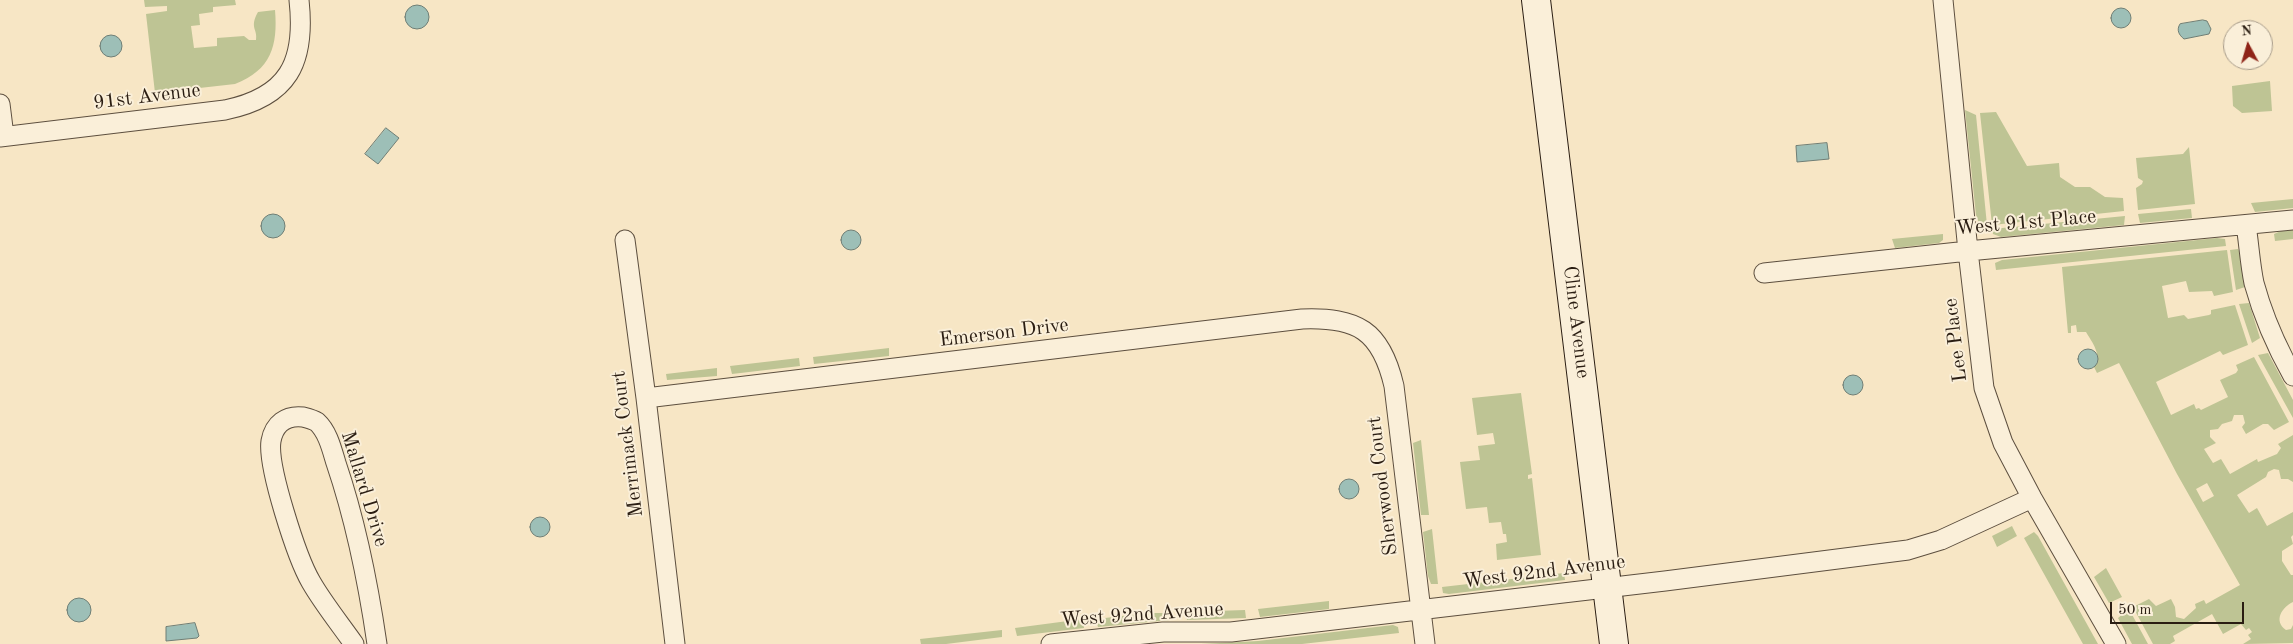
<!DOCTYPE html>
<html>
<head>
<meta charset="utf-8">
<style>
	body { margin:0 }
	#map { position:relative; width:2293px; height:644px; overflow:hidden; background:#f7e6c5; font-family:"Old Standard TT",serif }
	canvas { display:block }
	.north { position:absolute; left:2223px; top:20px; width:50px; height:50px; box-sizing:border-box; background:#faefd9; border:1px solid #a79b89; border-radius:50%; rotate:354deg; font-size:14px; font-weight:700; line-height:20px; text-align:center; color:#2a1d12 }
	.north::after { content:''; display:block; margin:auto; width:18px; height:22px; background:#8f2418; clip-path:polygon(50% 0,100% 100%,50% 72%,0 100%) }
	.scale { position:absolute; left:2110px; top:602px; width:134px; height:22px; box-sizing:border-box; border:2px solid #2a1d12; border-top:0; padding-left:6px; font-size:15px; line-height:18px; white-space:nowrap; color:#2a1d12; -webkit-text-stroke:4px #faefd9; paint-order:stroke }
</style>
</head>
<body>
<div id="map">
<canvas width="2293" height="644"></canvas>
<div class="north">N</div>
<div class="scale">50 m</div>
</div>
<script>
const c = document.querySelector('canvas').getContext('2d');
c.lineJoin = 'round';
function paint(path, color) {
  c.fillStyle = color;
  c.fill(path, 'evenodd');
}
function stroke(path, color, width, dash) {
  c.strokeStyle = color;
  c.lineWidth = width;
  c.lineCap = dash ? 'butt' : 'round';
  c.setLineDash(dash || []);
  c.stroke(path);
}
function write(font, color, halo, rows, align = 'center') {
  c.font = font + ' "Old Standard TT",serif';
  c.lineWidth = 4;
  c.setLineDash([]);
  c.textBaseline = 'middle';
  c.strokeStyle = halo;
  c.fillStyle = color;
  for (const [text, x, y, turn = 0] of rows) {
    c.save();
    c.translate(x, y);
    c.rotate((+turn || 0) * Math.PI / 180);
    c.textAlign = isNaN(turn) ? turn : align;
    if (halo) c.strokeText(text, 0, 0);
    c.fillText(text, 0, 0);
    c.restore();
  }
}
paint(new Path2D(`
	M 144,0 L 235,0 L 236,5 L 213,7 L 213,12 L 199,14 L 200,25 L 191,26 L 194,48 L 217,46 L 217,38 L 244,36 L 249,40 L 256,40 C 258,29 249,28 258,12 L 275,10 C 278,46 271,70 235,84 L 155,93 L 146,14 L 167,11 L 167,6 L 145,7 Z
	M 2270,81 L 2272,111 L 2242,113 L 2233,106 L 2232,86 Z
	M 1965,110 L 1976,115 L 1987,225 L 1980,226 L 1976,215 Z
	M 1996,112 L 2027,166 L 2059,163 L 2060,177 L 2075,187 L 2090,187 L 2105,197 L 2123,198 L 2124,211 L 1992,225 L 1980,113 Z
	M 2189,147 L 2195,204 L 2138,210 L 2136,188 L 2142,184 L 2143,181 L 2138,178 L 2136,158 L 2183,154 Z
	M 2293,199 L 2293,208 L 2255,212 L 2251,203 Z
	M 2191,209 L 2192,218 L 2140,223 L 2138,214 Z
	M 2125,216 L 2124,225 L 2001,237 L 1993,234 L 1992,229 Z
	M 2293,229 L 2293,239 L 2275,241 L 2274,234 L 2281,231 Z
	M 1943,234 L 1943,240 L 1939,243 L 1895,248 L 1892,239 Z
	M 2217,238 L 2225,239 L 2226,246 L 1996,270 L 1995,263 L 2002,260 Z
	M 2238,249 L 2241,255 L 2245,287 L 2236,290 L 2230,250 Z
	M 2227,250 L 2233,292 L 2214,296 L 2212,291 L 2189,292 L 2186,281 L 2162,286 L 2168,318 L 2184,315 L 2188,319 L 2209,315 L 2211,314 L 2211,310 L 2235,305 L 2248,345 L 2223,355 L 2220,351 L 2156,382 L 2171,415 L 2194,404 L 2196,409 L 2199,408 L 2201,410 L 2228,397 L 2220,380 L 2236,373 L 2238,370 L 2236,365 L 2254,357 L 2289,422 L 2274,430 L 2268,424 L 2263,424 L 2246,434 L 2242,427 L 2245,423 L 2243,415 L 2234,415 L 2232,421 L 2222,424 L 2218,429 L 2210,430 L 2210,437 L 2216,443 L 2204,449 L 2213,463 L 2221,459 L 2230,474 L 2257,459 L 2258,462 L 2277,454 L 2281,448 L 2278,444 L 2293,435 L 2293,482 L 2288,479 L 2281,479 L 2279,470 L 2274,469 L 2268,472 L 2266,477 L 2237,495 L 2249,513 L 2257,508 L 2267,526 L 2293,512 L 2293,535 L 2291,537 L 2293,544 L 2282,551 L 2282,561 L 2291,575 L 2293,575 L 2293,602 C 2282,607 2273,621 2286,630 L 2291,629 L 2293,625 L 2293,643 L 2243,644 L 2251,639 L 2248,635 L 2252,632 L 2249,628 L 2246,630 L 2241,624 L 2223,634 L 2212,614 L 2173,636 L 2175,641 L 2170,644 L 2153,644 L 2133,607 L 2149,599 L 2156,606 L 2171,599 L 2175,607 L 2176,617 L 2184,619 L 2196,608 L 2195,604 L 2204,600 L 2206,604 L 2240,585 L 2177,474 L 2119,363 L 2097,373 L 2094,367 C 2103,356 2092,342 2086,332 L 2077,332 L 2076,325 L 2071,326 L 2071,333 L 2068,333 L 2062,267 ZM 2207,483 L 2214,496 L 2203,502 L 2196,489 Z
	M 2249,303 L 2260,338 L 2252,343 L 2239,304 Z
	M 889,348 L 889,356 L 814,364 L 813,357 Z
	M 2268,353 L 2293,400 L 2293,418 L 2258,355 Z
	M 799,358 L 800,366 L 732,374 L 730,366 Z
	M 717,368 L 717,376 L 667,380 L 666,374 Z
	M 1521,393 L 1532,474 L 1528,475 L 1528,479 L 1532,478 L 1541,555 L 1497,560 L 1496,544 L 1507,542 L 1506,534 L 1503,534 L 1501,522 L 1489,523 L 1487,507 L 1466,509 L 1460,462 L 1480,460 L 1478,446 L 1495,444 L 1493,433 L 1477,435 L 1472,398 Z
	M 1421,440 L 1429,515 L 1421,515 L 1413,443 Z
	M 2012,526 L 2017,536 L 1997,547 L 1992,536 Z
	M 1432,529 L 1438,584 L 1431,584 L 1428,576 L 1423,532 Z
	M 2034,532 L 2038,536 L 2098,644 L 2083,644 L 2078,635 L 2024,538 Z
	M 2106,568 L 2122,597 L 2109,603 L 2094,577 Z
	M 1564,573 L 1565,580 L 1449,594 L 1443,593 L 1442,587 Z
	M 1329,601 L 1329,609 L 1260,617 L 1258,609 Z
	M 2129,609 L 2148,644 L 2132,644 L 2118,618 Z
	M 1245,610 L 1246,618 L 1187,620 L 1185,612 Z
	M 1149,613 L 1170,613 L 1170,620 L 1098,627 L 1096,619 Z
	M 1083,619 L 1084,628 L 1017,636 L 1015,628 Z
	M 1393,625 L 1398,627 L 1399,633 L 1302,644 L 1201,644 L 1258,641 Z
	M 1002,630 L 1002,637 L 946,644 L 921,644 L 920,639 Z`), '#bec494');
const water = new Path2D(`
	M405 17a12 12 0 1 1 24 0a12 12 0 1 1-24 0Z
	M2111 18a10 10 0 1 1 20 0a10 10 0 1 1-20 0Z
	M 2203,20 L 2207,21 L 2211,29 L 2209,34 L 2184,39 C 2179,35 2176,30 2180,24 Z
	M100 46a11 11 0 1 1 22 0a11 11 0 1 1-22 0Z
	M 386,128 L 399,138 L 378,164 L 365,154 Z
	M 1827,143 L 1829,159 L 1797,162 L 1796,146 Z
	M261 226a12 12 0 1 1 24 0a12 12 0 1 1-24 0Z
	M841 240a10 10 0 1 1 20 0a10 10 0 1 1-20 0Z
	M2078 359a10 10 0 1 1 20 0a10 10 0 1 1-20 0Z
	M1843 385a10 10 0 1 1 20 0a10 10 0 1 1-20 0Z
	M1339 489a10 10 0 1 1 20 0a10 10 0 1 1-20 0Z
	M530 527a10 10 0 1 1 20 0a10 10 0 1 1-20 0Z
	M67 610a12 12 0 1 1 24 0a12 12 0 1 1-24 0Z
	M 195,623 L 199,636 L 197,638 L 166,641 L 166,627 Z`);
paint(water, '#9dbfb7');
stroke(water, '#6f7e75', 1);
const street = new Path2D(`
	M 1943,0 L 1968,251 L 1984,388 L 2003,443 L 2032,498 L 2116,644
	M 0,104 L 4,136
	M 0,137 L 225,110 C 288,97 306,63 299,0
	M 2246,225 C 2249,244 2250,264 2254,283 C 2263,316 2276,346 2293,376
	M 625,240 L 646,398 L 675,644
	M 1764,273 L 1968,251 L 2293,220
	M 646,398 L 1302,319 C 1357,317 1381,330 1394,386 L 1425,644
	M 354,644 C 340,624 323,603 311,582 C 297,558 267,466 271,441 C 274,424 286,415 303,417 C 307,418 314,420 317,422 C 328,432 332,450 336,463 C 356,522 368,582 377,644
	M 1051,644 L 1163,632 L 1231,632 L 1665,581 L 1908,550 L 1941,540 L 2032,498`);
const secondary = new Path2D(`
	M 1536,0 L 1614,644`);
stroke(street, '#5d4f3f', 21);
stroke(secondary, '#2a1d12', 30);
stroke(street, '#faefd9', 19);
stroke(secondary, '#faefd9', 28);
write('20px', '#2a1d12', '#faefd9', [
	["91st Avenue",147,97,-7],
	["West 91st Place",2026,223,-5],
	["Cline Avenue",1576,322,83],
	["Emerson Drive",1004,333,-7],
	["Lee Place",1956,340,-97],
	["Merrimack Court",628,444,-97],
	["Sherwood Court",1383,486,-97],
	["Mallard Drive",364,489,73],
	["West 92nd Avenue",1544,572,-7],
	["West 92nd Avenue",1142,615,-4]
]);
</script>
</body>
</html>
